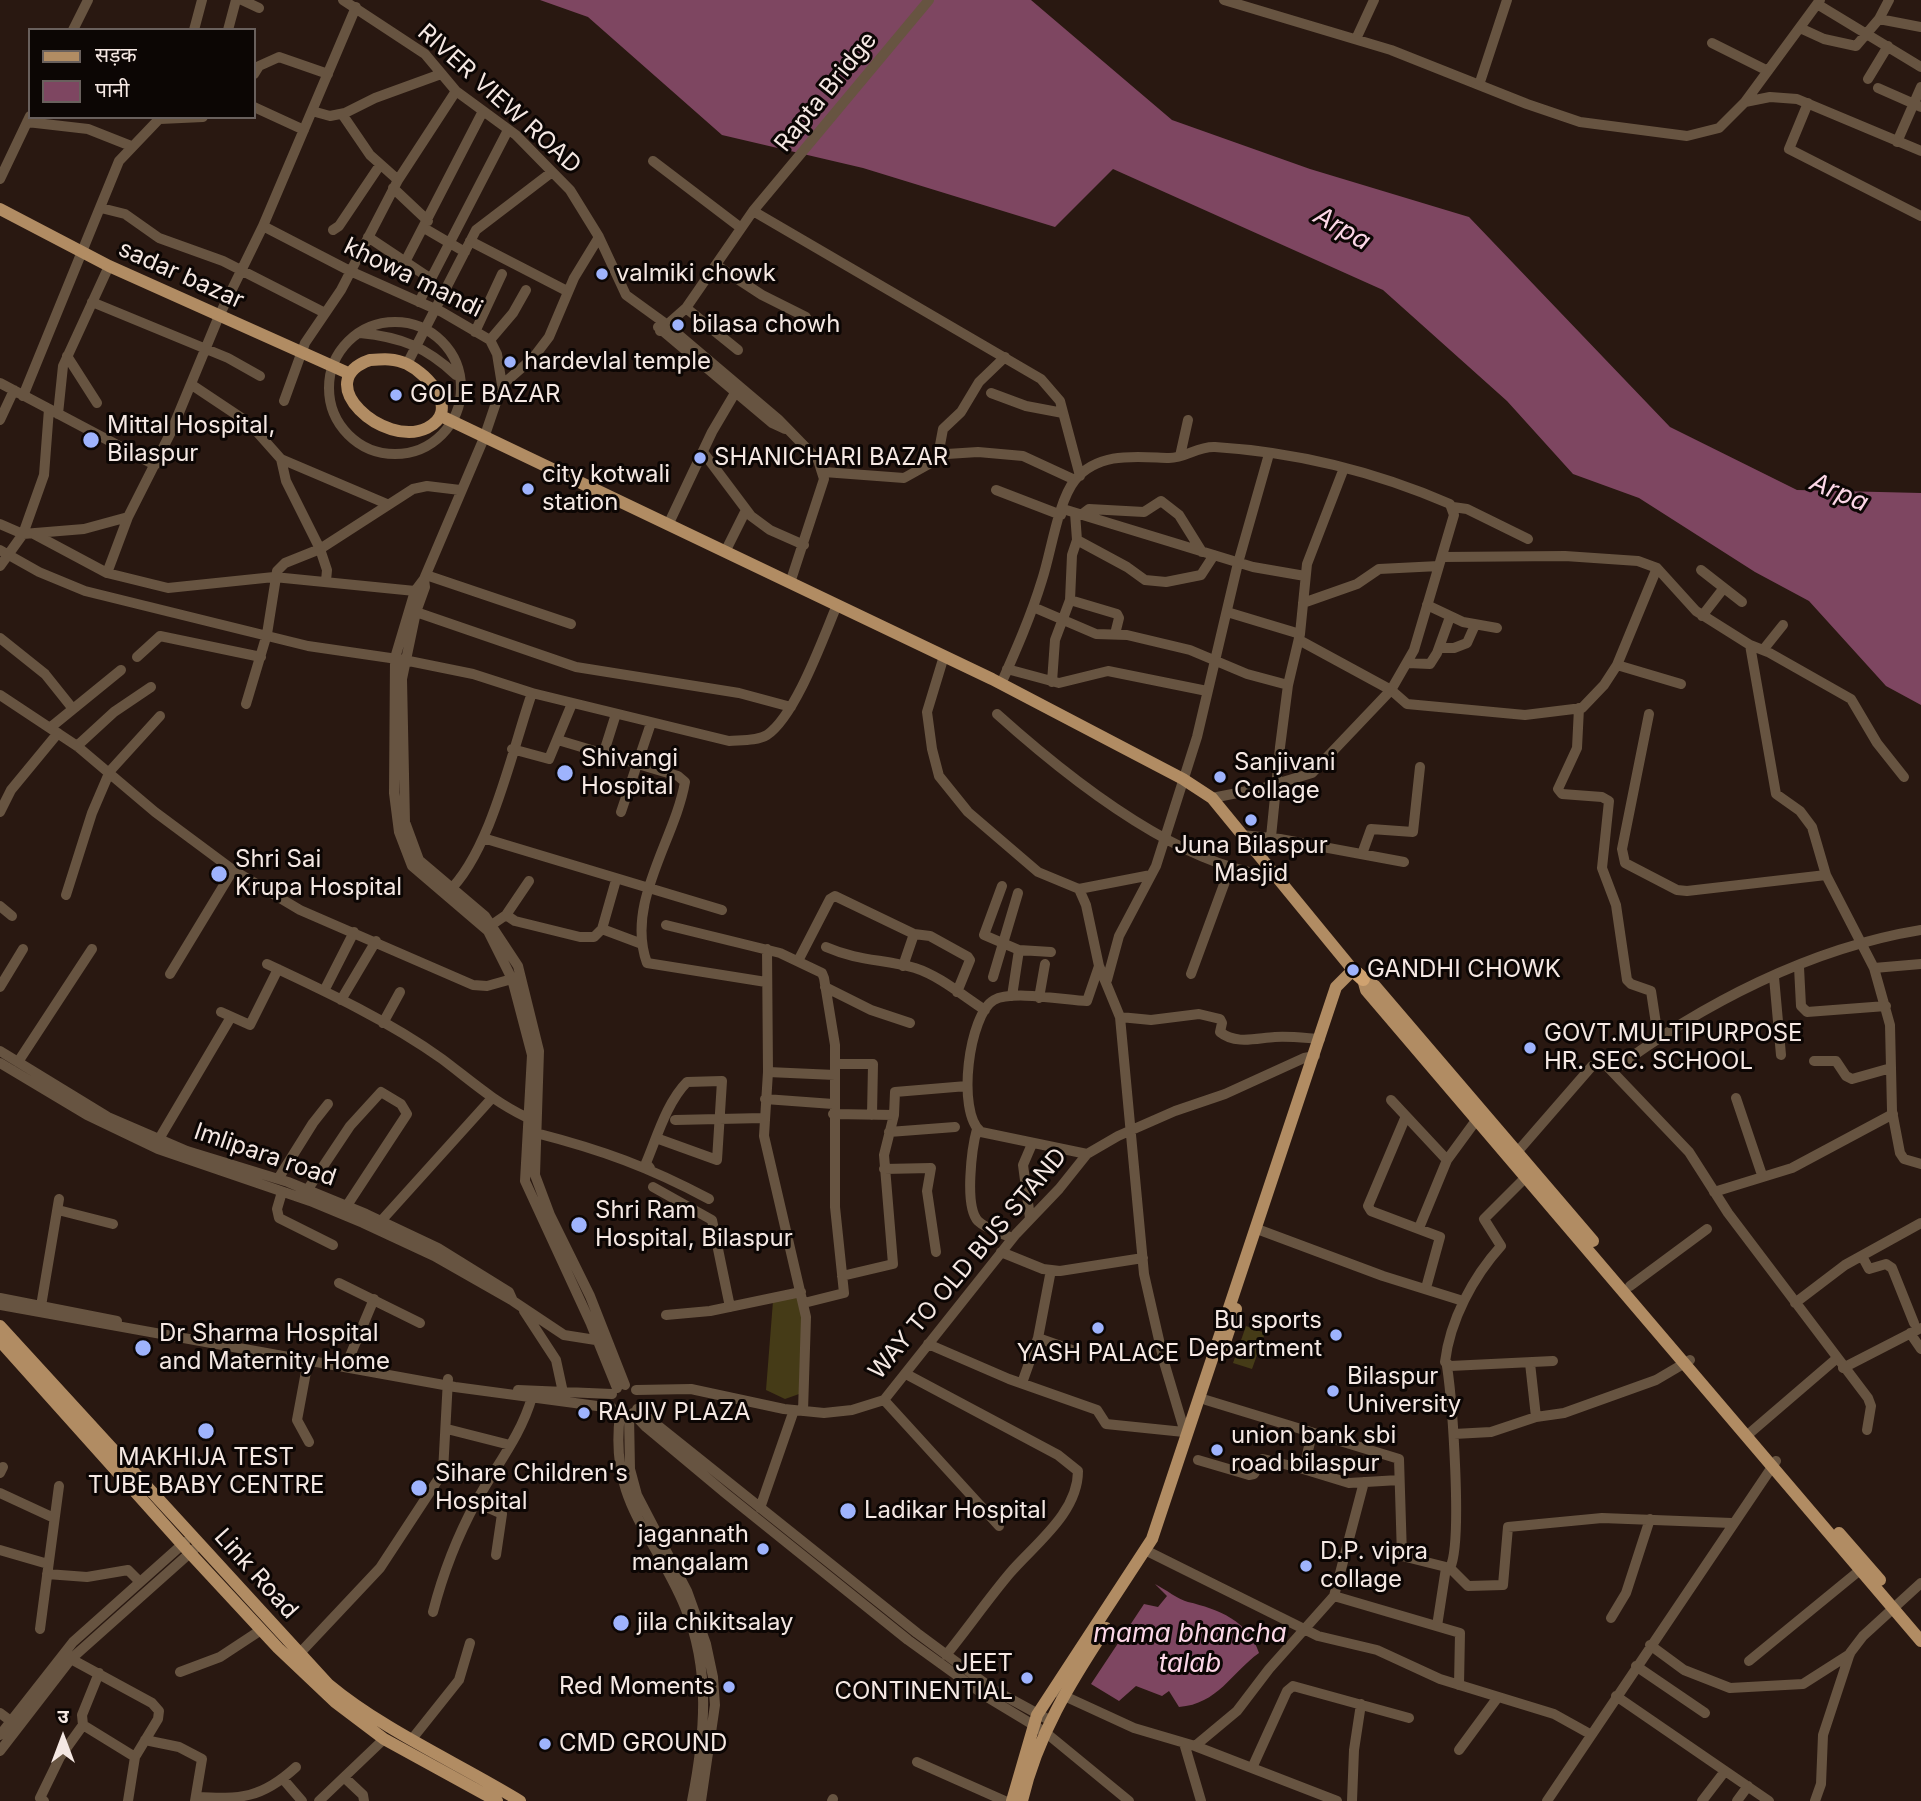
<!DOCTYPE html>
<html>
<head>
<meta charset="utf-8">
<style>
	body { margin:0 }
	#map { position:relative; width:1921px; height:1801px; overflow:hidden; background:#291811; font-family:Inter,"Noto Sans Devanagari",sans-serif }
	canvas { display:block }
	.legend { position:absolute; left:28px; top:28px; width:228px; height:91px; box-sizing:border-box; background:#0c0604; border:2px solid #69605d; margin:0; padding:9px 12px; list-style:none; font-size:21px; color:#f5e8e3 }
	.legend li { display:flex; align-items:center; gap:14px; height:35px }
	.legend b { width:35px; border:2px solid #69605d }
	.north { position:absolute; left:28px; top:1703px; width:70px; height:70px; -webkit-text-stroke:5px #0c0604; paint-order:stroke; rotate:0deg; font-size:19px; font-weight:700; line-height:28px; text-align:center; color:#f5e8e3 }
	.north::after { content:''; display:block; margin:auto; width:24px; height:32px; background:#f5e8e3; clip-path:polygon(50% 0,100% 100%,50% 72%,0 100%) }
</style>
</head>
<body>
<div id="map">
<canvas width="1921" height="1801"></canvas>
<ul class="legend">
<li><b style="height:9px;background:#b18c63"></b>सड़क</li>
<li><b style="height:19px;background:#7e4661"></b>पानी</li>
</ul>
<div class="north">उ</div>
</div>
<script>
const c = document.querySelector('canvas').getContext('2d');
c.lineJoin = 'round';
function paint(path, color) {
  c.fillStyle = color;
  c.fill(path, 'evenodd');
}
function stroke(path, color, width, dash) {
  c.strokeStyle = color;
  c.lineWidth = width;
  c.lineCap = dash ? 'butt' : 'round';
  c.setLineDash(dash || []);
  c.stroke(path);
}
function write(font, color, halo, rows, align = 'center') {
  c.font = font + ' Inter,sans-serif';
  c.lineWidth = 6;
  c.setLineDash([]);
  c.textBaseline = 'middle';
  c.strokeStyle = halo;
  c.fillStyle = color;
  for (const [text, x, y, turn = 0] of rows) {
    c.save();
    c.translate(x, y);
    c.rotate((+turn || 0) * Math.PI / 180);
    c.textAlign = isNaN(turn) ? turn : align;
    if (halo) c.strokeText(text, 0, 0);
    c.fillText(text, 0, 0);
    c.restore();
  }
}
paint(new Path2D(`
	M 799,1297 L 804,1303 L 802,1393 L 785,1399 L 766,1390 L 773,1301 Z
	M 1246,1326 L 1265,1333 L 1252,1369 L 1233,1363 Z`), '#453b17');
paint(new Path2D(`
	M 540,0 L 1031,0 L 1172,120 L 1310,169 L 1469,217 L 1670,427 L 1797,490 L 1921,493 L 1921,705 L 1886,686 L 1809,601 L 1755,572 L 1639,498 L 1573,474 L 1507,401 L 1383,290 L 1113,169 L 1055,227 L 863,168 L 722,135 L 588,17 Z
	M 1155,1584 C 1165,1589 1179,1600 1188,1602 C 1218,1609 1249,1621 1259,1653 C 1231,1673 1218,1704 1179,1707 L 1169,1691 L 1162,1696 L 1136,1686 L 1119,1701 L 1091,1684 L 1144,1604 L 1158,1607 L 1167,1596 Z`), '#7e4661');
stroke(new Path2D(`
	M 242,0 L 259,8
	M 343,0 L 425,54 L 456,91 L 516,135 L 570,190 L 599,237 L 626,295 L 666,324 L 778,419 L 818,460 L 824,479 L 790,583
	M 1224,0 L 1391,50 L 1527,104 L 1580,122 L 1687,136 L 1719,128 L 1745,102 L 1820,0
	M 1817,4 L 1921,67
	M 1879,19 L 1921,27
	M 1800,28 L 1824,39 L 1856,46 L 1879,19 L 1889,0
	M 73,30 L 88,0
	M 194,30 L 202,0
	M 228,30 L 236,0
	M 1356,39 L 1374,0
	M 1712,43 L 1768,71
	M 254,74 L 259,66 L 279,57 L 328,74
	M 1868,79 L 1888,46
	M 1479,85 L 1507,0
	M 1878,88 L 1921,107
	M 1745,102 L 1770,97 L 1797,99 L 1921,151
	M 1808,103 L 1789,149 L 1921,216
	M 254,107 L 304,130
	M 312,111 L 330,116 L 345,113 L 375,98 L 441,74
	M 342,114 L 370,155 L 398,180
	M 160,119 L 203,117
	M 27,122 L 88,129 L 131,146
	M 1897,142 L 1921,87
	M 653,161 L 741,228
	M 0,179 L 30,116
	M 393,188 L 428,221
	M 101,208 L 125,214 L 159,238 L 223,261 L 325,313
	M 753,211 L 1041,379 L 1060,401 L 1080,476
	M 263,226 L 350,271 L 442,312 L 490,340 L 497,354 L 502,385 L 484,438 L 424,579 L 425,587 L 416,612 L 402,679 L 405,822 L 419,860 L 485,916 L 518,966 L 539,1051 L 535,1175 L 550,1215 L 590,1296 L 625,1385
	M 424,228 L 465,252
	M 333,230 L 339,226 L 380,165
	M 368,237 L 431,279
	M 470,241 L 567,291
	M 405,262 L 483,111
	M 716,265 L 762,295 L 806,317
	M 92,302 L 228,358 L 260,376
	M 419,302 L 508,130
	M 686,308 L 738,350
	M329 388a66 66 0 1 1 132 0a66 66 0 1 1-132 0Z
	M 658,327 L 772,423 L 785,429
	M 660,331 L 686,308 L 753,211 L 929,0
	M 475,332 L 502,274
	M 360,333 C 401,337 426,347 456,375
	M 490,340 L 513,313 L 526,290
	M 67,356 L 97,403
	M 407,364 L 476,230 L 552,172
	M 0,383 L 155,465
	M 192,385 L 249,423 L 281,459 L 286,481 L 320,549 L 327,570 L 326,581
	M 502,385 L 533,358 L 549,337 L 574,278 L 599,237
	M 991,393 L 1026,406 L 1063,413
	M 23,396 L 119,161 L 161,117
	M 284,401 L 305,343 L 341,290 L 398,180 L 456,91
	M 58,414 L 63,366 L 109,266
	M 0,420 L 14,390
	M 703,452 L 751,516 L 770,530 L 804,545
	M 942,456 L 940,445 L 943,429 L 961,412 L 979,382 L 1005,357
	M 1180,456 L 1188,420
	M 281,459 L 387,504
	M 824,472 L 904,478 L 947,454 L 978,452 L 1023,456 L 1075,480
	M 996,490 L 1061,515
	M 1453,507 L 1467,509 L 1528,539
	M 1063,509 L 1253,567 L 1305,576
	M 1075,513 L 1077,540 L 1127,567 L 1145,580 L 1166,582 L 1201,575 L 1214,555
	M 1081,515 L 1089,509 L 1144,512 L 1161,501 L 1179,515 L 1202,552
	M 0,524 L 23,534 L 44,475 L 49,409
	M 668,525 L 712,432 L 735,393
	M 34,534 L 107,573 L 168,588 L 274,577 L 415,591
	M 0,550 L 39,572 L 85,591 L 308,646 L 404,660 L 473,674 L 532,693 L 729,741 C 741,740 757,741 767,735 C 796,715 823,638 837,605
	M 725,552 L 746,510
	M 1443,557 L 1565,556 L 1638,561 L 1657,568 L 1696,611 L 1750,645 L 1776,794 L 1800,811 L 1812,827 L 1826,875 L 1874,968 L 1890,1025 L 1892,1111 L 1900,1153 L 1904,1159 L 1921,1164
	M 0,566 L 23,534 L 84,529 L 128,517
	M 1701,570 L 1742,602
	M 107,573 L 128,517 L 171,432 L 219,316 L 263,226 L 356,7
	M 426,575 L 571,624
	M 424,579 L 415,591 L 395,658 L 394,793 L 399,832 L 412,866 L 488,931 L 512,979 L 532,1055 L 525,1181 L 591,1324 L 617,1388
	M 1070,600 L 1117,614 L 1119,618 L 1115,634
	M 1303,603 L 1357,584 L 1379,569 L 1439,566
	M 1427,605 L 1463,622 L 1497,628
	M 1033,607 L 1096,634 L 1127,635 L 1190,650 L 1247,674 L 1288,685
	M 416,612 L 576,667 L 739,693 L 791,707
	M 1227,612 L 1300,634
	M 1702,616 L 1723,589
	M 0,638 L 45,674 L 73,709
	M 1299,640 L 1391,690 L 1407,704 L 1525,715 L 1582,708 L 1604,685 L 1617,665 L 1657,568
	M 1750,645 L 1768,652 L 1851,699 L 1877,743 L 1904,777
	M 1439,648 L 1454,648 L 1467,643 L 1475,625
	M 1763,650 L 1783,625
	M 944,656 L 927,712 L 932,749 L 939,776 L 968,812 L 1038,872 L 1079,889 L 1151,875
	M 137,657 L 160,636 L 261,657
	M 1408,663 L 1430,664 L 1437,653 L 1450,617
	M 1617,665 L 1681,684
	M 1007,669 L 1059,683 L 1108,671 L 1207,691
	M 1052,682 L 1055,640 L 1070,600 L 1072,555 L 1077,540
	M 1001,684 C 1016,650 1031,616 1042,580 C 1051,553 1058,501 1075,480 C 1099,451 1137,457 1169,458 C 1186,458 1198,446 1215,447 C 1296,452 1376,472 1450,504 L 1454,515 L 1414,650 L 1391,690 L 1312,773 L 1263,788 L 1212,798
	M 0,695 L 77,746 L 155,812 L 233,870 L 300,910 L 473,985 L 487,986 L 512,979
	M 246,704 L 267,634 L 277,571 L 285,563 L 320,549 L 413,489 L 427,486 L 460,490
	M 1579,708 L 1577,748 L 1558,789 L 1562,794 L 1602,797 L 1609,801 L 1602,868 L 1616,905 L 1627,980 L 1631,984 L 1651,991 L 1658,1037
	M 997,714 C 1066,776 1180,868 1275,876
	M 1649,714 L 1622,849 L 1625,863 L 1677,890 L 1687,891 L 1826,875
	M 51,727 L 121,670
	M 558,740 L 678,776 L 685,782 C 675,840 625,903 647,963 L 766,982
	M 77,746 L 114,712 L 151,687
	M 512,749 L 549,759 L 571,706
	M 603,755 L 615,717
	M 0,812 L 11,790 L 58,733
	M 621,812 L 650,726
	M 1242,835 L 1280,839 L 1404,862
	M 1271,837 L 1280,747 L 1288,685 L 1300,634 L 1307,564 L 1344,468
	M 483,838 L 722,910
	M 1362,854 L 1371,829 L 1413,832 L 1420,767
	M 1002,886 L 984,935 L 1019,950 L 1012,996
	M 1079,889 L 1086,905 L 1099,966 L 1120,1017 L 1144,1274 L 1164,1362 L 1186,1436
	M 447,893 C 491,852 512,750 532,693
	M 66,895 L 92,813 L 110,771 L 160,716
	M 0,906 L 12,916
	M 506,915 L 515,921 L 580,937 L 594,937 L 602,929 L 616,880
	M 493,924 L 506,915 L 529,881
	M 666,925 L 780,953 L 822,973 L 824,978 L 835,1045 L 835,1207 L 844,1293 L 804,1303
	M 602,929 L 642,944
	M 914,934 L 930,936 L 968,957 L 970,960 L 957,992
	M 826,947 C 858,961 883,959 915,968 C 940,976 963,996 985,1010
	M 767,949 L 768,1072 L 764,1136 L 806,1317 L 803,1411
	M 1019,950 L 1051,952
	M 798,961 L 830,899 L 835,896 L 914,934 L 903,966
	M 267,964 C 327,992 389,1021 442,1059 C 470,1080 494,1102 526,1117
	M 1799,967 L 1801,1006 L 1807,1012 L 1886,1006
	M 1874,968 L 1921,964
	M 170,974 L 233,870
	M 1191,974 L 1230,868
	M 993,977 L 1018,893
	M 1774,977 L 1781,1055
	M 1107,980 L 1119,936 L 1156,866 L 1197,737 L 1238,563 L 1269,454
	M 0,987 L 23,949
	M 825,987 L 871,1010 L 910,1023
	M 324,991 L 354,932
	M 1039,998 L 1045,964
	M 341,1000 L 376,941
	M 221,1012 L 250,1025 L 278,969
	M 1120,1017 L 1151,1020 L 1199,1014 L 1220,1019 L 1222,1023 L 1220,1032 C 1236,1045 1257,1038 1275,1037 C 1290,1036 1305,1038 1320,1039
	M 383,1023 L 400,992
	M 0,1051 L 108,1117 L 187,1151 L 288,1182 L 366,1214 L 438,1248 L 509,1292 L 513,1301
	M 1814,1061 L 1836,1061 L 1846,1076 L 1852,1079 L 1891,1068
	M 18,1062 L 92,949
	M 0,1063 L 87,1115 L 158,1149 L 310,1201 L 363,1223 L 434,1256 L 513,1301 L 564,1335 L 602,1341
	M 836,1064 L 873,1064 L 872,1115
	M 1612,1071 C 1702,1004 1810,948 1921,930
	M 768,1072 L 835,1075
	M 1736,1098 L 1762,1175
	M 765,1099 L 833,1104
	M 1391,1100 L 1447,1160
	M 833,1114 L 894,1115 L 884,1155 L 893,1264 L 842,1276
	M 894,1115 L 895,1092 L 967,1086
	M 1406,1116 L 1368,1206 L 1371,1211 L 1440,1237 L 1426,1288
	M 675,1120 L 763,1118
	M 977,1129 C 972,1147 964,1206 978,1221 C 986,1229 1002,1233 1012,1238
	M 889,1132 L 955,1127
	M 536,1133 C 602,1150 649,1167 709,1199
	M 159,1139 L 231,1017
	M 1087,1154 L 981,1132 C 956,1112 969,1014 994,1000 C 1012,990 1065,1000 1087,1001 L 1099,966
	M 1512,1158 L 1592,1066 L 1599,1063 L 1606,1065 L 1689,1152 L 1728,1213 L 1868,1398 L 1871,1406 L 1867,1430
	M 650,1168 L 646,1163 C 657,1137 667,1102 687,1082 L 722,1081 L 717,1160 L 656,1138
	M 884,1169 L 931,1168 L 927,1191 L 936,1252
	M 1526,1177 L 1484,1219 L 1501,1246 C 1473,1277 1450,1320 1445,1362 L 1450,1366 L 1553,1361
	M 278,1179 L 313,1123 L 328,1104
	M 653,1187 L 712,1220 L 730,1307
	M 308,1189 L 350,1126 L 381,1092 L 401,1104 L 407,1114 L 344,1210
	M 282,1192 L 277,1209 L 279,1218 L 333,1245
	M 1714,1192 L 1792,1168 L 1893,1114
	M 58,1210 L 113,1224
	M 1030,1218 L 1023,1165 L 1032,1144
	M 381,1221 L 492,1098
	M 1419,1228 L 1447,1160 L 1477,1119
	M 1257,1229 L 1383,1276 L 1463,1301
	M 1001,1252 L 1043,1269 L 1060,1271 L 1143,1258
	M 1862,1256 L 1869,1269 L 1886,1264 L 1892,1268 L 1914,1323
	M 339,1283 L 420,1323
	M 1630,1286 L 1707,1229
	M 0,1298 L 117,1321
	M 1795,1303 L 1845,1265 L 1921,1223
	M 0,1305 L 455,1387 L 612,1408
	M 41,1306 L 59,1199
	M 524,1311 L 556,1360 L 564,1397
	M 666,1315 L 710,1311 L 801,1292
	M 1910,1333 L 1921,1349
	M 1038,1338 L 1075,1351
	M 928,1344 L 1009,1379 L 1097,1410 L 1106,1424 L 1184,1432
	M 308,1361 L 297,1420 L 309,1442
	M 347,1363 L 374,1299
	M 1530,1363 L 1536,1417
	M 1843,1368 L 1921,1328
	M 906,1374 L 1058,1455 L 1078,1471 C 1078,1513 1035,1544 1010,1573 C 988,1599 968,1628 946,1655
	M 1022,1383 L 1038,1338 L 1051,1270
	M 518,1390 L 612,1394
	M 636,1390 L 691,1389 L 784,1409 L 824,1413 L 852,1410 L 884,1400 L 1016,1234 L 1059,1189 L 1087,1154 L 1118,1136 L 1175,1111 L 1225,1094 L 1304,1058 L 1315,1056
	M 884,1400 L 999,1526
	M 1206,1400 L 1399,1459 L 1402,1556 L 1450,1568 C 1463,1542 1452,1400 1447,1366
	M 637,1409 L 917,1633 L 994,1690 L 1051,1721
	M 633,1413 L 646,1427 L 725,1493 L 908,1640 L 987,1697 L 1045,1732 L 1129,1801
	M 620,1414 C 609,1504 654,1532 685,1607 C 711,1670 705,1735 692,1801
	M 629,1415 L 630,1469 L 637,1495 L 687,1591 L 706,1644 L 713,1677 L 715,1705 L 701,1801
	M 447,1429 L 510,1445
	M 1751,1432 L 1836,1359
	M 1454,1434 L 1491,1432 L 1536,1417 L 1564,1413 L 1656,1380 L 1690,1360
	M 1198,1460 L 1249,1475 L 1254,1474 L 1263,1459 L 1300,1468 L 1305,1463 L 1312,1434
	M 1300,1468 L 1349,1483 L 1399,1480
	M 0,1473 L 3,1467
	M 0,1493 L 54,1518
	M 475,1502 L 502,1514 L 496,1555
	M 760,1508 L 794,1410
	M 0,1550 L 48,1564
	M 1147,1551 L 1318,1636 L 1377,1650 L 1440,1679 L 1554,1714 L 1590,1734
	M 1450,1568 L 1468,1586 L 1503,1585 L 1508,1527 L 1602,1518 L 1732,1523
	M 47,1574 L 87,1577 L 128,1570 L 140,1582
	M 1334,1596 L 1364,1482
	M 433,1612 C 443,1573 457,1537 476,1502 C 495,1467 521,1436 532,1397
	M 1611,1618 L 1626,1593 L 1650,1519
	M 1437,1626 L 1446,1568
	M 40,1629 L 59,1486
	M 1650,1645 L 1684,1670 L 1730,1688 L 1803,1684 L 1850,1654
	M 300,1653 L 380,1568 L 443,1472 L 448,1379
	M 71,1659 L 152,1703 L 159,1711 L 158,1719 L 135,1757 L 128,1801
	M 1749,1661 L 1865,1566
	M 1636,1666 L 1705,1713
	M 180,1672 L 220,1657 L 261,1630
	M 99,1673 L 82,1715 L 83,1725 L 135,1757
	M 1060,1694 L 1134,1728 L 1195,1746 L 1337,1801
	M 1616,1696 L 1769,1801
	M 0,1713 L 12,1722
	M 0,1735 L 73,1642 L 185,1542
	M 412,1739 L 459,1680 L 470,1643
	M 145,1740 L 179,1747 L 202,1759 L 195,1801
	M 1184,1743 L 1201,1801
	M 1195,1746 L 1237,1711 L 1269,1669 L 1334,1596 L 1460,1633 L 1459,1685
	M 1459,1750 L 1498,1697
	M 0,1751 L 71,1659 L 200,1544
	M 917,1762 L 1005,1801
	M 1252,1768 L 1287,1691 L 1293,1686 L 1409,1718
	M 345,1778 L 363,1795 L 364,1801
	M 283,1779 L 302,1801
	M 196,1797 C 241,1799 261,1799 296,1767
	M 44,1801 L 40,1798 L 60,1757 L 83,1725
	M 319,1801 L 384,1739
	M 832,1801 L 833,1799
	M 1352,1801 L 1354,1750 L 1361,1704
	M 1547,1801 L 1776,1461
	M 1702,1801 L 1725,1771
	M 1737,1801 L 1748,1786
	M 1815,1801 L 1821,1784 L 1823,1735 L 1850,1653 L 1863,1636 L 1921,1583`), '#675441', 10);
stroke(new Path2D(`
	M 0,209 L 109,266 L 348,373
	M 370,360 C 383,359 395,358 407,364 C 429,375 461,411 427,428 C 384,449 309,381 370,360 Z
	M 441,416 L 992,679 L 1183,779 L 1212,798 L 1353,970 L 1336,987 L 1152,1539 L 1037,1715 L 1012,1801
	M 1363,979 L 1366,990 L 1921,1641
	M 1363,979 L 1375,986 L 1593,1241
	M 0,1326 L 328,1684 C 383,1730 458,1763 520,1801
	M 0,1341 L 189,1552 L 278,1648 L 335,1702 L 384,1739 L 497,1801
	M 1223,1348 L 1236,1309
	M 1839,1533 L 1880,1580
	M 1022,1801 C 1037,1736 1070,1683 1106,1628`), '#b18c63', 12);
stroke(new Path2D(`
	M 1353,970 L 1363,979`), '#cfa270', 14);
for (const [x, y, r, color] of [
	[602,274,7,"#9eb3fd"],
	[678,325,7,"#9eb3fd"],
	[510,362,7,"#9eb3fd"],
	[396,395,7,"#9eb3fd"],
	[91,440,9,"#9eb3fd"],
	[700,458,7,"#9eb3fd"],
	[528,489,7,"#9eb3fd"],
	[565,773,9,"#9eb3fd"],
	[1220,777,7,"#9eb3fd"],
	[1251,820,7,"#9eb3fd"],
	[219,874,9,"#9eb3fd"],
	[1353,970,7,"#9eb3fd"],
	[1530,1048,7,"#9eb3fd"],
	[579,1225,9,"#9eb3fd"],
	[1098,1328,7,"#9eb3fd"],
	[1336,1335,7,"#9eb3fd"],
	[143,1348,9,"#9eb3fd"],
	[1333,1391,7,"#9eb3fd"],
	[584,1413,7,"#9eb3fd"],
	[206,1431,9,"#9eb3fd"],
	[1217,1450,7,"#9eb3fd"],
	[419,1488,9,"#9eb3fd"],
	[848,1511,9,"#9eb3fd"],
	[763,1549,7,"#9eb3fd"],
	[1306,1566,7,"#9eb3fd"],
	[621,1623,9,"#9eb3fd"],
	[1027,1678,7,"#9eb3fd"],
	[729,1687,7,"#9eb3fd"],
	[545,1744,7,"#9eb3fd"]
]) {
  const dot = new Path2D();
  dot.arc(x, y, r, 0, 2 * Math.PI);
  c.fillStyle = color;
  c.fill(dot);
  stroke(dot, '#0c0604', 2.5);
}
write('24px', '#f5e8e3', '#0c0604', [
	["Rapta Bridge",826,92,-51],
	["RIVER VIEW ROAD",499,99,42],
	["sadar bazar",181,275,24],
	["khowa mandi",413,278,26],
	["Imlipara road",265,1155,19],
	["WAY TO OLD BUS STAND",968,1264,-50],
	["Link Road",256,1574,48]
]);
write('24px', '#f5e8e3', '#0c0604', [
	["valmiki chowk",616,274],
	["bilasa chowh",692,325],
	["hardevlal temple",524,362],
	["GOLE BAZAR",410,395],
	["Mittal Hospital,",107,426],
	["Bilaspur",107,454],
	["SHANICHARI BAZAR",714,458],
	["city kotwali",542,475],
	["station",542,503],
	["Shivangi",581,759],
	["Hospital",581,787],
	["Sanjivani",1234,763],
	["Collage",1234,791],
	["Juna Bilaspur",1251,846,"center"],
	["Masjid",1251,874,"center"],
	["Shri Sai",235,860],
	["Krupa Hospital",235,888],
	["GANDHI CHOWK",1367,970],
	["GOVT.MULTIPURPOSE",1544,1034],
	["HR. SEC. SCHOOL",1544,1062],
	["Shri Ram",595,1211],
	["Hospital, Bilaspur",595,1239],
	["Bu sports",1322,1321,"right"],
	["Department",1322,1349,"right"],
	["Dr Sharma Hospital",159,1334],
	["and Maternity Home",159,1362],
	["YASH PALACE",1098,1354,"center"],
	["Bilaspur",1347,1377],
	["University",1347,1405],
	["RAJIV PLAZA",598,1413],
	["union bank sbi",1231,1436],
	["road bilaspur",1231,1464],
	["MAKHIJA TEST",206,1458,"center"],
	["TUBE BABY CENTRE",206,1486,"center"],
	["Sihare Children's",435,1474],
	["Hospital",435,1502],
	["Ladikar Hospital",864,1511],
	["jagannath",749,1535,"right"],
	["mangalam",749,1563,"right"],
	["D.P. vipra",1320,1552],
	["collage",1320,1580],
	["jila chikitsalay",637,1623],
	["JEET",1013,1664,"right"],
	["CONTINENTIAL",1013,1692,"right"],
	["Red Moments",715,1687,"right"],
	["CMD GROUND",559,1744]
], 'left');
write('italic 26px', '#fcd7e7', '#0c0604', [
	["Arpa",1342,229,30],
	["Arpa",1839,493,23],
	["mama bhancha",1190,1634],
	["talab",1190,1664]
]);
</script>
</body>
</html>
